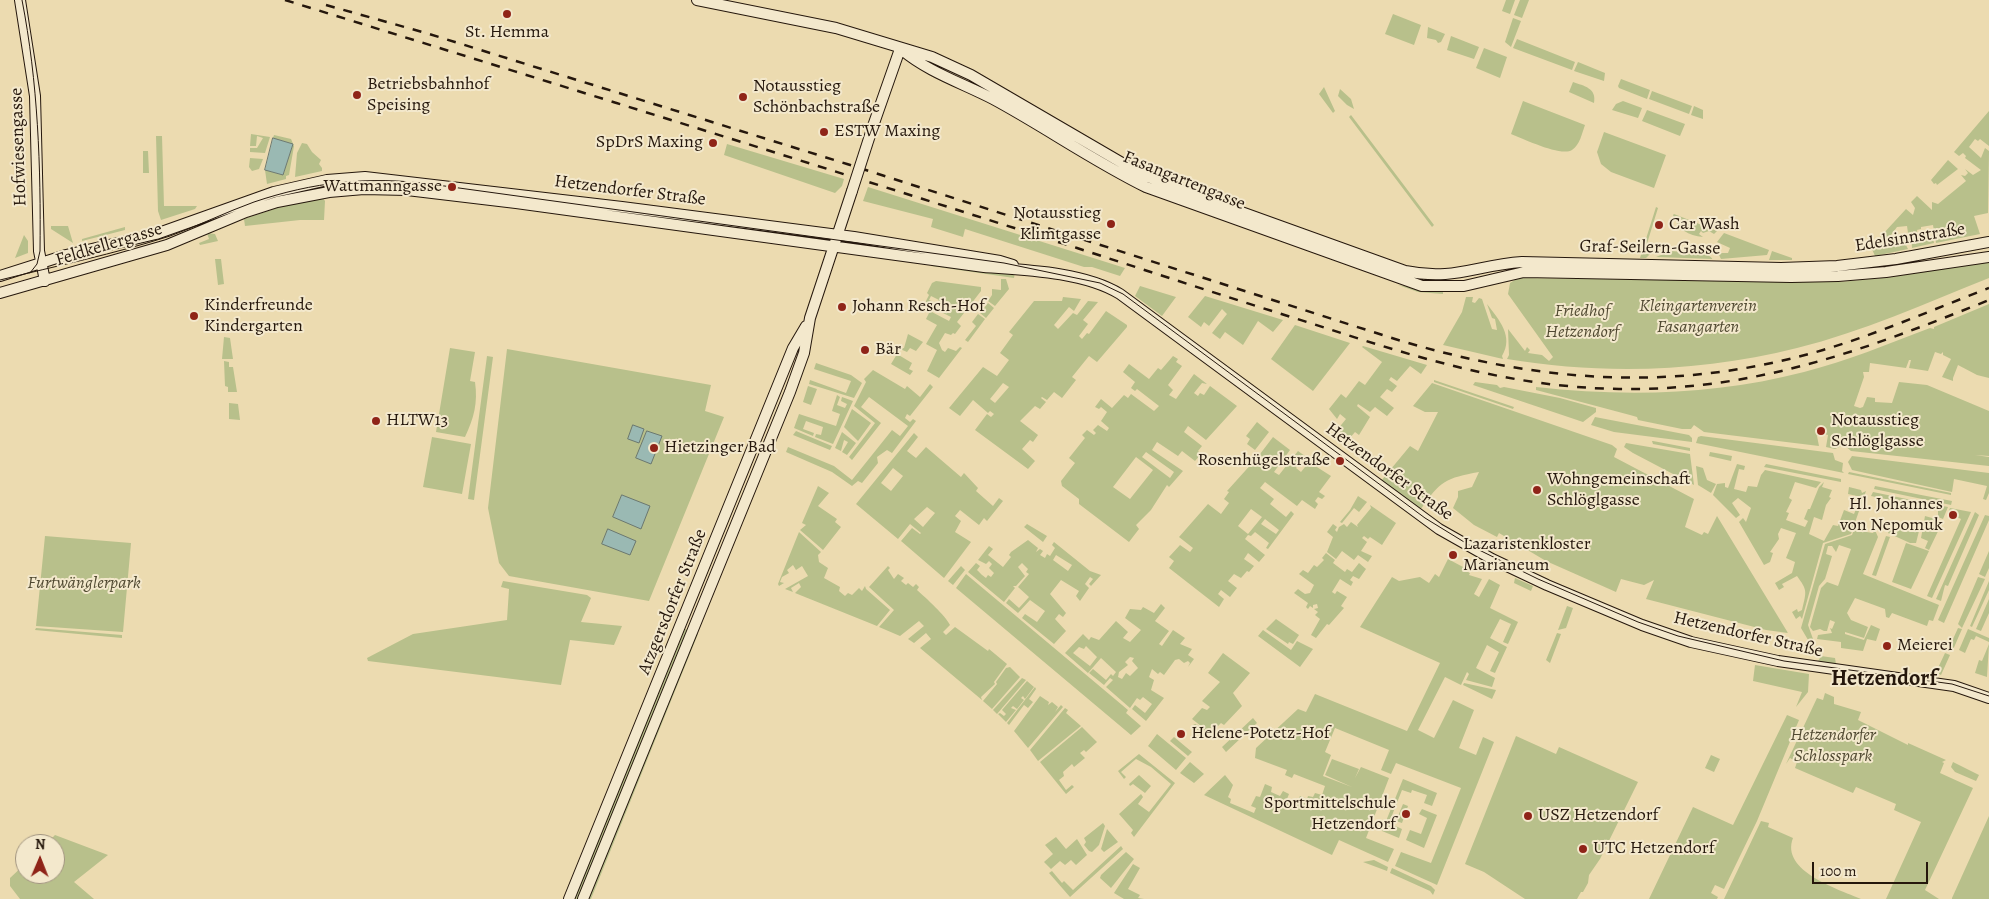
<!DOCTYPE html>
<html>
<head>
<meta charset="utf-8">
<style>
	body { margin:0 }
	#map { position:relative; width:1989px; height:899px; overflow:hidden; background:#ecdbb0; font-family:Alegreya,serif }
	canvas { display:block }
	.north { position:absolute; left:15px; top:834px; width:50px; height:50px; box-sizing:border-box; background:#f3e8cc; border:1px solid #a1947f; border-radius:50%; rotate:1deg; font-size:14px; font-weight:700; line-height:20px; text-align:center; color:#25170c }
	.north::after { content:''; display:block; margin:auto; width:18px; height:22px; background:#8f2418; clip-path:polygon(50% 0,100% 100%,50% 72%,0 100%) }
	.scale { position:absolute; left:1812px; top:862px; width:116px; height:22px; box-sizing:border-box; border:2px solid #25170c; border-top:0; padding-left:6px; font-size:15px; line-height:18px; white-space:nowrap; color:#25170c; -webkit-text-stroke:4px #f3e8cc; paint-order:stroke }
</style>
</head>
<body>
<div id="map">
<canvas width="1989" height="899"></canvas>
<div class="north">N</div>
<div class="scale">100 m</div>
</div>
<script>
const c = document.querySelector('canvas').getContext('2d');
c.lineJoin = 'round';
function paint(path, color) {
  c.fillStyle = color;
  c.fill(path, 'evenodd');
}
function stroke(path, color, width, dash) {
  c.strokeStyle = color;
  c.lineWidth = width;
  c.lineCap = dash ? 'butt' : 'round';
  c.setLineDash(dash || []);
  c.stroke(path);
}
function write(font, color, halo, rows, align = 'center') {
  c.font = font + ' Alegreya,serif';
  c.lineWidth = 4;
  c.setLineDash([]);
  c.textBaseline = 'middle';
  c.strokeStyle = halo;
  c.fillStyle = color;
  for (const [text, x, y, turn = 0] of rows) {
    c.save();
    c.translate(x, y);
    c.rotate((+turn || 0) * Math.PI / 180);
    c.textAlign = isNaN(turn) ? turn : align;
    if (halo) c.strokeText(text, 0, 0);
    c.fillText(text, 0, 0);
    c.restore();
  }
}
paint(new Path2D(`
	M 1506,0 L 1515,0 L 1510,14 L 1502,11 Z
	M 1520,0 L 1529,0 L 1522,18 L 1514,15 Z
	M 1393,14 L 1421,25 L 1414,45 L 1385,34 Z
	M 1513,18 L 1521,21 L 1511,47 L 1505,42 Z
	M 1428,27 L 1445,34 L 1441,42 L 1438,43 L 1436,40 L 1427,38 Z
	M 1451,36 L 1479,47 L 1474,59 L 1447,50 Z
	M 1517,39 L 1575,62 L 1572,70 L 1513,48 Z
	M 1484,48 L 1507,57 L 1500,78 L 1476,68 Z
	M 1578,62 L 1605,73 L 1604,81 L 1574,71 Z
	M 1621,79 L 1650,90 L 1647,99 L 1619,88 L 1618,86 Z
	M 1573,82 C 1584,86 1597,88 1594,103 L 1569,92 Z
	M 1324,87 L 1335,111 L 1333,113 L 1319,94 Z
	M 1340,89 L 1351,99 L 1354,109 L 1347,105 L 1338,96 Z
	M 1652,91 L 1692,106 L 1689,114 L 1649,99 Z
	M 1523,101 L 1585,125 C 1582,133 1580,145 1572,150 C 1561,157 1524,139 1511,134 Z
	M 1623,101 L 1642,108 L 1638,118 L 1612,110 L 1616,104 Z
	M 1694,106 L 1703,110 L 1703,119 L 1691,115 Z
	M 1647,110 L 1685,124 L 1680,136 L 1642,121 Z
	M 1989,111 L 1989,146 L 1980,139 L 1978,141 L 1975,139 L 1969,147 L 1981,158 L 1985,148 L 1989,151 L 1988,213 L 1974,216 L 1980,234 L 1936,243 L 1933,225 L 1921,227 L 1921,229 L 1917,230 L 1918,240 L 1922,242 L 1933,238 L 1934,243 L 1912,248 L 1911,233 L 1908,233 L 1907,226 L 1897,227 L 1888,239 L 1889,246 L 1905,243 L 1908,249 L 1875,256 L 1871,247 L 1906,209 L 1913,215 L 1915,208 L 1911,202 L 1917,196 L 1932,210 L 1932,202 L 1938,204 L 1966,181 L 1961,175 L 1965,176 L 1968,173 L 1965,169 L 1973,175 L 1981,170 L 1965,158 L 1966,156 L 1963,153 L 1959,156 L 1954,152 Z
	M 1351,115 L 1434,225 L 1432,227 L 1349,117 Z
	M 1604,132 L 1666,155 L 1654,188 L 1611,172 L 1601,164 L 1597,152 Z
	M 251,134 L 270,137 L 265,153 L 250,152 L 250,148 L 257,148 L 263,138 L 257,136 L 256,146 L 250,146 Z
	M 274,135 L 291,139 L 294,146 L 289,175 L 286,176 L 286,179 L 267,184 L 265,170 L 283,175 L 293,144 L 273,138 Z
	M 156,136 L 162,136 L 164,206 L 197,206 L 195,209 L 161,220 L 158,211 Z
	M 302,143 L 307,144 L 312,152 L 321,160 L 319,164 L 322,168 L 322,171 L 295,177 L 297,153 Z
	M 727,144 L 844,179 L 842,186 L 835,193 L 724,155 Z
	M 143,151 L 148,151 L 149,173 L 143,173 Z
	M 250,158 L 263,159 L 259,169 L 252,171 L 249,167 Z
	M 1948,160 L 1958,169 L 1937,185 L 1936,183 L 1934,184 L 1931,180 Z
	M 868,187 L 1125,268 L 1120,276 L 1092,267 L 1084,267 L 965,229 L 963,237 L 931,227 L 933,219 L 863,201 Z
	M 323,198 L 325,201 L 324,220 L 300,220 L 245,226 L 244,219 L 280,207 Z
	M 1656,207 L 1658,208 L 1645,250 L 1652,252 L 1646,258 L 1640,258 Z
	M 1673,215 L 1674,214 L 1717,231 L 1714,234 L 1709,231 L 1703,233 L 1701,231 L 1699,234 L 1703,237 C 1688,236 1678,229 1673,215 Z
	M 51,226 L 68,226 L 73,243 L 51,229 Z
	M 125,227 L 125,230 L 82,241 L 82,239 Z
	M 207,233 L 215,234 L 218,241 L 200,245 L 199,243 L 209,239 Z
	M 1724,233 L 1769,250 L 1767,255 L 1721,259 L 1718,253 L 1728,253 L 1730,248 L 1717,242 Z
	M 24,235 L 28,241 L 28,253 L 15,258 Z
	M 1671,251 L 1707,254 L 1713,259 L 1656,257 Z
	M 1772,251 L 1792,258 L 1792,260 L 1769,260 Z
	M 215,259 L 221,259 L 224,284 L 218,285 Z
	M 932,259 L 1015,272 L 1014,278 L 931,266 Z
	M 1989,261 L 1989,278 C 1926,303 1862,332 1797,348 C 1702,372 1603,375 1507,359 L 1509,355 L 1508,329 L 1525,351 L 1527,347 L 1530,350 L 1528,353 L 1542,355 L 1549,361 L 1553,357 L 1508,294 L 1510,283 L 1518,278 L 1840,282 L 1892,277 Z
	M 1001,279 L 1006,279 L 1009,289 L 995,306 L 988,301 L 992,295 L 992,289 L 1001,290 Z
	M 936,281 L 981,287 L 981,291 L 957,322 L 961,326 L 955,334 L 953,333 L 951,335 L 945,333 L 939,343 L 942,350 L 945,352 L 948,348 L 956,351 L 960,347 L 962,348 L 939,378 L 927,371 L 937,350 L 926,344 L 937,325 L 926,319 L 930,311 L 949,321 L 951,317 L 935,309 L 939,300 L 931,296 L 929,300 L 936,303 L 932,307 L 925,303 L 929,295 L 927,293 L 932,283 Z
	M 1398,285 L 1443,292 L 1443,294 L 1418,292 Z
	M 1140,286 L 1176,297 L 1162,316 L 1135,296 Z
	M 1205,296 L 1283,320 L 1273,332 L 1258,321 L 1243,345 L 1225,332 L 1220,339 L 1212,333 L 1227,314 L 1222,309 L 1209,326 L 1204,322 L 1201,327 L 1188,317 Z
	M 1063,297 L 1081,299 L 1074,311 L 1069,307 L 1054,325 L 1058,329 L 1073,313 L 1077,315 L 1088,301 L 1098,302 L 1083,320 L 1088,324 L 1079,336 L 1082,339 L 1087,333 L 1089,334 L 1106,311 L 1127,325 L 1127,327 L 1097,362 L 1089,356 L 1072,377 L 1076,380 L 1062,398 L 1054,392 L 1047,400 L 1042,397 L 1041,398 L 1046,402 L 1040,409 L 1035,406 L 1020,421 L 1038,435 L 1033,442 L 1030,440 L 1022,449 L 1035,461 L 1028,469 L 975,430 L 987,414 L 991,417 L 994,414 L 990,411 L 988,413 L 973,400 L 960,416 L 949,408 L 983,367 L 997,376 L 1009,360 L 1000,353 L 1013,335 L 1009,332 L 1034,301 L 1062,301 ZM 1003,383 L 1009,387 L 995,403 L 990,399 Z
	M 1466,297 L 1473,297 L 1472,302 L 1475,303 L 1479,298 L 1482,299 L 1492,329 L 1497,330 L 1495,319 L 1492,318 L 1487,304 C 1499,320 1514,336 1502,356 L 1503,359 L 1443,345 L 1462,312 Z
	M 988,303 L 994,308 L 986,318 L 980,313 Z
	M 1989,304 L 1989,378 L 1977,375 L 1958,365 L 1953,378 L 1953,381 L 1942,377 L 1951,359 L 1943,355 L 1943,352 L 1941,354 L 1935,352 L 1928,371 L 1909,368 L 1911,360 L 1909,360 L 1906,368 L 1870,363 L 1869,372 L 1863,372 L 1864,377 L 1854,406 L 1860,408 L 1863,407 L 1867,397 L 1875,398 L 1875,402 L 1892,403 L 1899,382 L 1927,385 L 1989,411 L 1989,456 L 1975,455 L 1989,457 L 1989,466 L 1851,451 L 1844,445 L 1835,449 L 1826,447 L 1828,435 L 1824,434 L 1824,436 L 1817,436 L 1819,446 L 1704,432 L 1694,425 L 1691,429 L 1682,429 L 1638,420 L 1637,417 L 1630,415 L 1536,390 L 1536,387 C 1626,397 1715,395 1804,372 C 1847,361 1888,344 1930,328 L 1934,329 L 1934,327 Z
	M 978,314 L 985,319 L 968,342 L 965,340 L 976,326 L 972,322 Z
	M 1295,325 L 1350,343 L 1313,391 L 1271,359 Z
	M 908,334 L 923,342 L 916,351 L 910,348 L 907,352 L 900,349 L 904,348 Z
	M 224,337 L 230,338 L 233,359 L 222,359 Z
	M 1363,346 L 1427,365 L 1421,374 L 1410,366 L 1397,381 L 1391,377 L 1389,380 L 1397,386 L 1392,392 L 1387,389 L 1380,397 L 1394,408 L 1387,416 L 1375,407 L 1370,412 L 1358,404 L 1357,406 L 1370,417 L 1359,435 L 1355,432 L 1349,439 L 1337,430 L 1346,419 L 1340,414 L 1337,419 L 1329,409 L 1341,394 L 1346,398 L 1359,381 L 1365,385 L 1382,362 L 1362,347 Z
	M 450,348 L 475,352 L 470,381 L 475,382 C 478,403 474,418 465,437 L 436,432 Z
	M 507,349 L 711,385 L 705,411 L 724,417 L 649,601 L 509,576 L 499,563 L 488,508 Z
	M 897,354 L 912,363 L 909,369 L 913,371 L 910,375 L 891,364 Z
	M 487,356 L 493,357 L 474,500 L 468,499 Z
	M 1173,356 L 1178,359 L 1176,362 L 1182,366 L 1168,385 L 1173,390 L 1169,395 L 1176,399 L 1194,374 L 1207,384 L 1202,383 L 1194,393 L 1198,396 L 1200,393 L 1204,395 L 1210,386 L 1237,406 L 1206,440 L 1188,426 L 1184,432 L 1202,446 L 1198,451 L 1201,454 L 1195,461 L 1182,451 L 1178,456 L 1157,442 L 1152,450 L 1183,471 L 1169,487 L 1167,485 L 1151,510 L 1136,525 L 1139,529 L 1129,542 L 1079,504 L 1079,499 L 1062,486 L 1061,481 L 1075,463 L 1069,458 L 1085,438 L 1082,435 L 1087,430 L 1094,435 L 1096,433 L 1093,430 L 1098,425 L 1107,431 L 1109,428 L 1101,421 L 1107,412 L 1101,407 L 1099,409 L 1095,407 L 1101,399 L 1112,408 L 1124,395 L 1128,398 L 1131,394 L 1154,411 L 1159,406 L 1137,389 L 1135,391 L 1131,388 L 1135,382 L 1123,372 L 1129,364 L 1149,379 L 1158,368 L 1161,370 ZM 1146,452 L 1174,472 L 1170,478 L 1142,457 ZM 1136,457 L 1153,470 L 1130,499 L 1113,487 Z
	M 224,361 L 229,362 L 229,367 L 233,367 L 237,392 L 228,392 L 228,387 L 225,386 Z
	M 816,363 L 851,375 L 862,383 L 854,398 L 809,384 L 810,380 L 846,393 L 851,381 L 814,369 Z
	M 873,370 L 905,389 L 907,386 L 920,397 L 930,384 L 933,387 L 910,416 L 907,414 L 905,418 L 910,422 L 913,419 L 916,421 L 892,453 L 887,450 L 877,457 L 878,463 L 862,483 L 858,481 L 852,486 L 832,472 L 786,452 L 788,447 L 834,466 L 852,480 L 892,430 L 900,436 L 908,426 L 869,397 L 861,407 L 881,423 L 852,460 L 849,457 L 875,423 L 854,406 L 866,382 L 864,379 Z
	M 1434,380 L 1514,407 L 1513,409 L 1434,382 Z
	M 1475,382 L 1497,385 L 1500,388 L 1504,387 L 1560,398 L 1596,408 L 1596,412 L 1583,422 L 1473,385 Z
	M 1432,383 L 1612,445 L 1617,449 L 1614,457 L 1694,499 L 1685,527 L 1702,535 L 1704,532 L 1708,534 L 1717,516 L 1788,633 L 1766,630 L 1646,599 L 1654,580 L 1644,585 L 1621,579 L 1616,592 L 1546,561 L 1499,533 L 1497,537 L 1474,525 L 1453,508 L 1458,497 L 1458,491 L 1472,487 L 1479,472 C 1446,478 1440,481 1421,509 L 1381,481 L 1410,446 L 1418,451 L 1438,412 L 1425,412 L 1413,406 Z
	M 808,386 L 817,389 L 811,405 L 803,402 Z
	M 837,395 L 840,397 L 837,405 L 845,408 L 847,404 L 841,401 L 842,397 L 853,401 L 833,444 L 815,437 L 816,434 L 821,435 L 823,427 L 806,421 L 803,429 L 814,433 L 813,436 L 794,428 L 799,414 L 836,426 L 840,414 L 832,411 Z
	M 229,403 L 238,404 L 240,420 L 229,419 Z
	M 852,409 L 871,423 L 858,441 L 844,427 Z
	M 1595,417 L 1689,435 L 1692,438 L 1692,442 L 1614,432 L 1591,425 Z
	M 1257,422 L 1269,432 L 1255,450 L 1247,444 L 1250,439 L 1246,436 Z
	M 796,431 L 832,446 L 830,450 L 793,435 Z
	M 842,432 L 856,443 L 847,455 L 842,452 L 848,442 L 844,440 L 841,451 L 835,448 Z
	M 914,433 L 918,437 L 907,451 L 916,458 L 926,447 L 961,477 L 964,473 L 978,488 L 976,491 L 993,506 L 999,498 L 1003,501 L 987,521 L 984,518 L 979,525 L 960,510 L 955,516 L 961,521 L 955,532 L 971,542 L 944,578 L 901,541 L 912,528 L 920,534 L 921,533 L 910,524 L 898,539 L 856,504 ZM 893,468 L 903,476 L 891,491 L 881,483 ZM 927,507 L 935,513 L 923,527 L 914,519 Z
	M 1701,436 L 1833,453 L 1835,460 L 1843,463 L 1842,471 L 1844,473 L 1696,443 L 1698,437 Z
	M 432,437 L 471,444 L 462,494 L 423,487 Z
	M 1273,437 L 1290,450 L 1274,472 L 1279,475 L 1298,451 L 1305,456 L 1296,468 L 1301,472 L 1309,462 L 1331,476 L 1319,492 L 1325,496 L 1322,499 L 1318,497 L 1315,501 L 1318,504 L 1315,509 L 1302,500 L 1297,506 L 1265,482 L 1260,488 L 1274,499 L 1270,504 L 1286,517 L 1291,511 L 1294,514 L 1268,549 L 1266,548 L 1269,543 L 1255,532 L 1251,536 L 1248,535 L 1245,539 L 1265,555 L 1259,562 L 1248,553 L 1244,559 L 1254,566 L 1249,572 L 1247,571 L 1241,578 L 1234,574 L 1228,581 L 1237,588 L 1230,597 L 1221,590 L 1218,594 L 1224,599 L 1219,607 L 1169,568 L 1174,561 L 1169,557 L 1180,545 L 1190,552 L 1193,548 L 1179,537 L 1208,504 L 1221,514 L 1229,503 L 1224,499 L 1229,492 L 1227,491 L 1254,461 L 1251,458 L 1253,455 L 1257,458 ZM 1251,509 L 1262,517 L 1248,534 L 1238,526 ZM 1265,519 L 1279,530 L 1276,534 L 1261,524 Z
	M 1652,441 L 1653,441 L 1690,448 L 1690,451 L 1653,444 Z
	M 1626,443 L 1690,454 L 1694,485 L 1633,453 L 1624,447 Z
	M 1710,452 L 1732,456 L 1731,461 L 1709,456 Z
	M 1852,456 L 1989,473 L 1989,493 L 1986,500 L 1983,499 L 1987,486 L 1954,479 L 1952,492 L 1852,470 L 1848,462 Z
	M 1737,464 L 1745,466 L 1744,470 L 1739,469 L 1734,489 L 1746,492 L 1748,486 L 1757,487 L 1761,475 L 1765,470 L 1821,482 L 1816,488 L 1795,482 L 1789,498 L 1792,500 L 1786,512 L 1789,513 L 1786,520 L 1805,527 L 1808,521 L 1804,519 L 1808,509 L 1810,509 L 1819,487 L 1824,482 L 1822,487 L 1832,490 L 1829,497 L 1831,498 L 1826,505 L 1822,520 L 1814,517 L 1809,534 L 1824,541 L 1833,525 L 1838,526 L 1844,510 L 1854,514 L 1861,497 L 1848,494 L 1849,487 L 1861,490 L 1862,493 L 1866,491 L 1851,534 L 1823,543 L 1802,619 L 1800,616 L 1796,619 L 1792,612 L 1797,609 L 1798,612 L 1802,610 C 1807,590 1807,590 1797,576 L 1782,584 L 1784,587 L 1779,590 L 1775,583 L 1792,573 L 1795,562 L 1786,558 L 1796,533 L 1781,528 L 1778,534 L 1779,539 L 1770,552 L 1773,553 L 1770,562 L 1764,565 L 1739,522 L 1743,518 L 1746,522 L 1751,508 L 1738,498 L 1732,503 L 1740,515 L 1736,518 L 1713,495 L 1717,484 L 1725,483 L 1725,487 L 1728,488 Z
	M 1766,464 L 1841,479 L 1841,482 L 1764,467 Z
	M 1696,466 L 1703,468 L 1707,480 L 1716,484 L 1711,493 L 1698,485 Z
	M 1849,472 L 1951,493 L 1951,495 L 1848,474 Z
	M 818,486 L 829,493 L 818,506 L 837,519 L 835,522 L 841,527 L 823,550 L 800,530 L 806,525 L 802,523 Z
	M 1875,486 L 1952,501 L 1951,505 L 1874,489 Z
	M 1873,492 L 1926,503 L 1925,507 L 1871,496 Z
	M 1358,496 L 1367,502 L 1359,512 L 1354,508 L 1342,523 L 1340,522 L 1350,510 Z
	M 1370,505 L 1396,523 L 1382,545 L 1370,537 L 1368,539 L 1364,536 L 1362,538 L 1367,542 L 1361,551 L 1372,556 L 1368,562 L 1358,555 L 1354,560 L 1342,551 L 1336,559 L 1327,552 L 1333,537 L 1327,532 L 1333,524 L 1337,527 L 1335,530 L 1337,532 L 1339,527 L 1344,524 L 1347,527 L 1351,522 L 1358,527 L 1357,525 L 1371,508 Z
	M 1938,505 L 1948,507 L 1943,519 L 1938,517 Z
	M 1950,508 L 1971,512 L 1932,598 L 1927,596 L 1961,519 L 1948,513 Z
	M 1975,512 L 1979,515 L 1948,586 L 1945,585 L 1941,601 L 1936,599 Z
	M 1985,515 L 1989,516 L 1989,520 L 1944,623 L 1938,620 Z
	M 1925,516 L 1943,521 L 1929,550 L 1925,548 L 1928,541 L 1921,538 Z
	M 1027,524 L 1047,536 L 1043,542 L 1024,527 Z
	M 1856,524 L 1860,524 L 1860,531 L 1873,533 L 1875,530 L 1878,537 L 1863,574 L 1939,605 L 1933,621 L 1929,620 L 1927,626 L 1892,613 L 1889,618 L 1886,617 L 1885,609 L 1855,598 L 1847,613 L 1851,620 L 1868,627 L 1864,638 L 1845,632 L 1845,634 L 1864,640 L 1871,625 L 1880,629 L 1876,641 L 1867,639 L 1863,651 L 1841,648 L 1841,642 L 1817,639 L 1818,635 L 1832,633 L 1830,628 L 1832,629 L 1835,622 L 1830,620 L 1827,631 L 1824,631 L 1820,629 L 1813,631 L 1810,627 L 1821,588 L 1827,582 L 1838,586 L 1851,549 L 1839,545 L 1836,552 L 1832,546 L 1828,546 L 1826,554 L 1832,556 L 1825,579 L 1819,586 L 1808,625 L 1813,639 L 1811,645 L 1801,628 L 1825,544 L 1852,535 Z
	M 1891,526 L 1919,531 L 1916,543 L 1910,543 L 1888,533 Z
	M 799,532 L 821,552 L 818,555 L 819,562 L 828,568 L 824,578 L 840,587 L 839,591 L 845,596 L 848,593 L 852,595 L 859,588 L 862,591 L 865,586 L 866,589 L 890,610 L 877,626 L 795,593 L 801,587 L 799,583 L 791,588 L 793,592 L 785,589 L 808,576 L 802,566 L 796,570 L 793,565 L 787,570 L 789,573 L 782,577 L 780,582 L 784,583 L 779,586 L 778,584 Z
	M 45,536 L 131,543 L 123,632 L 36,626 Z
	M 1886,536 L 1890,537 L 1876,576 L 1872,575 Z
	M 1028,540 L 1038,548 L 1036,552 L 1040,549 L 1043,551 L 1040,555 L 1045,558 L 1047,554 L 1050,556 L 1055,548 L 1052,545 L 1054,542 L 1090,571 L 1101,575 L 1091,586 L 1089,584 L 1093,579 L 1090,577 L 1085,584 L 1089,588 L 1080,601 L 1076,596 L 1079,591 L 1061,580 L 1050,594 L 1066,613 L 1063,617 L 1059,614 L 1055,619 L 1066,631 L 1054,644 L 1022,618 L 1025,614 L 1037,622 L 1045,611 L 1030,600 L 1018,613 L 1006,603 L 1009,599 L 1019,608 L 1029,597 L 1018,587 L 1029,574 L 1026,572 L 1028,569 L 1022,563 L 1018,567 L 1025,576 L 1016,586 L 1013,586 L 1015,588 L 1004,602 L 968,572 L 976,563 L 980,566 L 977,570 C 981,574 982,575 986,578 L 988,575 L 991,577 L 994,573 L 989,568 L 992,564 L 989,561 L 986,564 L 978,560 L 989,546 L 993,549 L 988,555 L 1003,567 L 1011,557 L 1009,555 L 1011,552 ZM 1056,555 L 1072,565 L 1068,571 L 1053,560 Z
	M 1906,543 L 1929,551 L 1911,589 L 1892,582 Z
	M 1989,551 L 1989,568 L 1985,577 L 1979,574 Z
	M 1326,553 L 1335,560 L 1333,563 L 1345,572 L 1347,569 L 1352,572 L 1359,563 L 1366,569 L 1359,579 L 1353,576 L 1350,580 L 1353,582 L 1351,586 L 1340,579 L 1332,592 L 1335,594 L 1337,591 L 1347,597 L 1341,606 L 1344,608 L 1329,625 L 1327,624 L 1316,638 L 1311,635 L 1320,619 L 1315,615 L 1318,612 L 1314,609 L 1318,608 L 1317,604 L 1313,605 L 1313,608 L 1310,606 L 1308,609 L 1306,607 L 1308,603 L 1294,593 L 1298,589 L 1305,594 L 1310,593 L 1314,585 L 1299,574 L 1303,570 L 1308,573 L 1314,565 L 1317,567 L 1324,560 L 1322,558 Z
	M 1448,559 L 1463,567 L 1462,569 L 1470,573 L 1469,575 L 1482,579 L 1474,594 L 1479,597 L 1489,579 L 1500,585 L 1490,608 L 1518,622 L 1508,644 L 1503,642 L 1511,624 L 1500,619 L 1490,638 L 1507,647 L 1495,673 L 1490,671 L 1499,652 L 1487,645 L 1476,668 L 1495,678 L 1492,687 L 1466,680 L 1469,674 L 1467,672 L 1461,685 L 1445,677 L 1418,730 L 1434,738 L 1453,700 L 1474,710 L 1459,748 L 1476,755 L 1483,737 L 1494,742 L 1437,885 L 1395,866 L 1401,852 L 1431,863 L 1461,788 L 1396,763 L 1391,774 L 1381,770 L 1389,750 L 1335,728 L 1325,752 L 1331,755 L 1323,776 L 1352,787 L 1325,775 L 1332,759 L 1359,769 L 1355,778 L 1361,767 L 1389,778 L 1366,838 L 1394,849 L 1388,862 L 1339,840 L 1332,855 L 1204,795 L 1225,775 L 1233,785 L 1228,797 L 1231,799 L 1230,803 L 1254,813 L 1256,808 L 1251,806 L 1256,796 L 1260,797 L 1265,784 L 1272,787 L 1271,792 L 1280,796 L 1283,791 L 1289,794 L 1287,799 L 1297,802 L 1300,796 L 1307,799 L 1308,796 L 1313,797 L 1315,793 L 1322,795 L 1325,786 L 1294,774 L 1292,778 L 1285,775 L 1287,770 L 1255,758 L 1256,748 L 1298,709 L 1306,712 L 1315,694 L 1407,731 L 1440,663 L 1360,627 L 1392,577 L 1399,581 L 1420,577 L 1429,583 L 1435,574 L 1439,577 Z
	M 888,566 L 890,568 L 888,570 L 894,579 L 898,574 L 904,578 L 901,581 L 906,585 L 908,583 L 913,587 L 916,584 L 919,587 L 917,590 C 927,599 945,615 950,625 L 943,632 L 946,635 L 955,627 L 988,651 L 989,649 L 1007,664 L 994,682 L 995,684 L 981,697 L 982,700 L 920,648 L 931,639 L 926,633 L 914,643 L 908,639 L 924,626 L 919,621 L 900,636 L 879,627 L 894,610 L 869,587 Z
	M 961,566 L 965,570 L 953,585 L 948,581 Z
	M 966,574 L 1128,710 L 1126,713 L 1141,726 L 1131,735 L 956,588 Z
	M 1978,577 L 1985,579 L 1962,628 L 1958,624 Z
	M 1515,578 L 1533,586 L 1531,591 L 1514,583 Z
	M 503,581 L 587,595 L 591,598 L 581,622 L 622,626 L 614,645 L 570,640 L 561,685 L 368,661 L 367,658 L 413,634 L 507,620 L 509,589 L 501,587 Z
	M 1989,581 L 1989,590 L 1972,627 L 1970,626 Z
	M 1989,599 L 1989,613 L 1981,631 L 1976,629 Z
	M 1161,604 L 1165,608 L 1155,621 L 1169,631 L 1159,644 L 1162,646 L 1173,630 L 1185,638 L 1180,644 L 1192,649 L 1188,655 L 1194,659 L 1188,667 L 1190,663 L 1188,661 L 1184,663 L 1179,659 L 1175,660 L 1164,675 L 1160,672 L 1158,674 L 1152,669 L 1149,677 L 1154,680 L 1151,690 L 1164,698 L 1146,721 L 1132,709 L 1135,705 L 1145,713 L 1152,704 L 1143,697 L 1140,700 L 1137,698 L 1130,708 L 1106,687 L 1113,680 L 1110,678 L 1104,685 L 1089,673 L 1093,669 L 1106,680 L 1111,674 L 1113,676 L 1116,672 L 1101,658 L 1088,673 L 1065,653 L 1083,634 L 1089,640 L 1091,637 L 1099,640 L 1116,621 L 1128,632 L 1123,638 L 1130,642 L 1141,630 L 1125,618 L 1130,609 L 1141,610 L 1143,607 L 1154,613 ZM 1086,646 L 1097,657 L 1090,666 L 1073,653 L 1079,647 L 1084,649 ZM 1130,657 L 1134,658 L 1132,661 L 1138,668 L 1130,676 L 1126,673 L 1122,679 L 1118,677 L 1119,672 L 1128,665 L 1125,662 Z
	M 1567,606 L 1573,608 L 1566,628 L 1558,630 Z
	M 1276,619 L 1299,635 L 1293,644 L 1289,642 L 1288,644 L 1266,629 Z
	M 36,628 L 122,635 L 122,638 L 35,630 Z
	M 1958,628 L 1962,629 L 1952,652 L 1948,650 Z
	M 685,629 L 689,630 L 578,899 L 574,899 Z
	M 1968,629 L 1989,638 L 1989,642 L 1976,636 L 1974,640 L 1971,639 L 1965,653 L 1959,650 Z
	M 1263,630 L 1291,650 L 1297,641 L 1313,649 L 1300,667 L 1258,636 Z
	M 696,633 L 698,634 L 591,899 L 588,899 Z
	M 1557,633 L 1561,634 L 1550,663 L 1546,660 Z
	M 1989,644 L 1987,677 L 1975,673 L 1979,660 L 1982,661 Z
	M 1223,653 L 1250,673 L 1233,693 L 1242,706 L 1224,725 L 1221,723 L 1218,726 L 1216,724 L 1203,735 L 1191,726 L 1195,724 L 1201,726 L 1192,719 L 1202,708 L 1207,710 L 1210,707 L 1202,701 L 1220,682 L 1208,673 Z
	M 1945,653 L 1950,655 L 1941,675 L 1939,674 L 1938,668 Z
	M 1821,656 L 1835,658 L 1836,664 L 1817,663 Z
	M 1755,665 L 1809,674 L 1808,692 L 1796,707 L 1802,692 L 1753,681 Z
	M 1010,667 L 1020,677 L 992,709 L 983,701 L 997,684 L 996,682 L 1006,668 Z
	M 1022,678 L 1026,680 L 997,714 L 993,710 Z
	M 1027,681 L 1034,687 L 1025,699 L 1023,696 L 1021,698 L 1024,700 L 1017,709 L 1013,706 L 1011,708 L 1016,710 L 1006,722 L 998,714 L 1000,713 L 1004,716 L 1006,714 L 1002,710 Z
	M 1464,683 L 1496,690 L 1492,699 L 1463,685 Z
	M 1035,687 L 1036,689 L 1029,699 L 1033,702 L 1028,708 L 1024,705 L 1009,725 L 1007,723 Z
	M 1825,693 L 1834,697 L 1834,704 L 1861,712 L 1858,720 L 1908,745 L 1908,743 L 1946,760 L 1942,762 L 1944,763 L 1940,773 L 1973,788 L 1925,890 L 1939,899 L 1886,899 L 1921,822 L 1894,810 L 1896,804 L 1856,787 L 1853,793 L 1795,768 L 1797,762 L 1790,758 L 1786,764 L 1817,698 L 1823,700 Z
	M 1040,696 L 1049,702 L 1048,705 L 1052,702 L 1058,707 L 1055,712 L 1061,705 L 1063,707 L 1028,748 L 1014,731 Z
	M 1065,708 L 1068,710 L 1066,713 L 1081,726 L 1038,761 L 1030,750 Z
	M 1787,715 L 1799,720 L 1757,821 L 1724,889 L 1715,885 L 1711,893 L 1718,897 L 1717,899 L 1649,899 L 1693,807 L 1733,825 Z
	M 1253,718 L 1257,723 L 1226,752 L 1222,747 Z
	M 1082,727 L 1097,742 L 1086,752 L 1084,750 L 1080,753 L 1085,758 L 1074,767 L 1072,764 L 1063,772 L 1064,776 L 1059,780 L 1066,790 L 1072,785 L 1074,787 L 1066,794 L 1040,762 Z
	M 1157,734 L 1186,758 L 1176,770 L 1148,746 Z
	M 1516,736 L 1556,754 L 1559,747 L 1638,782 L 1600,859 L 1589,875 L 1588,883 L 1583,892 L 1581,892 L 1577,899 L 1525,899 L 1484,872 L 1465,864 Z
	M 1174,737 L 1192,752 L 1188,756 L 1170,741 Z
	M 1139,754 L 1175,783 L 1134,837 L 1131,833 L 1133,830 L 1119,814 L 1141,794 L 1143,797 L 1138,804 L 1149,812 L 1171,784 L 1151,767 L 1136,759 L 1121,772 L 1126,777 L 1124,779 L 1118,771 Z
	M 1711,755 L 1720,759 L 1714,772 L 1705,768 Z
	M 1190,762 L 1204,774 L 1194,783 L 1180,773 Z
	M 1953,762 L 1979,775 L 1976,781 L 1955,772 L 1951,767 Z
	M 1139,775 L 1151,786 L 1145,793 L 1133,784 L 1130,786 L 1129,784 Z
	M 1403,779 L 1437,793 L 1432,806 L 1424,803 L 1427,795 L 1412,790 L 1411,793 L 1402,790 L 1389,823 L 1402,829 L 1399,838 L 1382,831 Z
	M 1403,804 L 1408,806 L 1402,823 L 1396,821 Z
	M 1422,809 L 1437,815 L 1424,848 L 1406,840 L 1410,830 L 1421,834 L 1427,818 L 1419,814 Z
	M 1989,816 L 1989,899 L 1952,899 L 1952,898 Z
	M 1761,821 L 1769,823 L 1768,827 L 1793,838 C 1780,871 1838,889 1861,899 L 1724,899 Z
	M 1103,823 L 1105,826 L 1099,845 L 1092,852 L 1089,851 L 1084,845 L 1086,842 L 1084,838 Z
	M 1107,829 L 1118,842 L 1104,852 L 1101,849 Z
	M 55,835 L 108,855 L 74,882 L 94,899 L 20,899 L 10,886 L 10,878 L 25,864 L 25,874 L 55,874 L 55,844 L 46,844 Z
	M 1056,837 L 1066,849 L 1077,839 L 1087,855 L 1076,865 L 1071,860 L 1065,865 L 1060,861 L 1051,869 L 1044,862 L 1053,854 L 1045,845 Z
	M 1121,846 L 1123,849 L 1070,897 L 1049,873 L 1052,871 L 1062,883 L 1064,881 L 1073,890 Z
	M 1126,852 L 1134,859 L 1111,888 L 1100,878 L 1101,875 Z
	M 1374,860 L 1388,867 L 1387,871 L 1363,862 Z
	M 1133,864 L 1140,868 L 1128,889 L 1140,895 L 1138,898 L 1144,899 L 1124,899 L 1114,893 Z
	M 1392,868 L 1431,886 L 1435,890 L 1433,895 L 1430,891 L 1390,873 Z`), '#b8c08b');
const water = new Path2D(`
	M 273,138 L 293,144 L 283,175 L 265,170 Z
	M 633,425 L 644,429 L 639,443 L 628,439 Z
	M 647,431 L 662,436 L 651,464 L 636,458 Z
	M 622,495 L 650,506 L 641,529 L 613,517 Z
	M 608,529 L 636,541 L 630,555 L 602,544 Z`);
paint(water, '#9ab9b3');
stroke(water, '#6b7870', 1);
const secondary = new Path2D(`
	M 20,0 L 35,96 L 39,251 L 45,281
	M 697,0 L 836,28 L 932,57 L 971,75 L 1141,174 L 1205,199 L 1405,271 C 1454,281 1476,265 1522,262 L 1781,268 L 1837,266 L 1896,259 L 1989,242
	M 902,50 C 928,72 962,83 993,99 C 1045,127 1093,161 1146,187 L 1422,286 L 1464,286 L 1524,272 L 1791,277 L 1838,276 L 1886,272 L 1989,257
	M 873,126 L 900,49
	M 0,276 L 66,255 L 156,234 L 274,192 L 327,180 L 365,177 L 622,207 L 854,237 L 1000,261 L 1013,265
	M 0,293 L 167,245 L 246,212 L 277,202 L 329,192 L 364,189 L 407,190 L 516,203 L 984,267 C 1026,270 1084,272 1120,294 L 1439,529 L 1492,559 L 1547,585 L 1642,625 L 1691,642 L 1778,661 L 1954,686 L 1989,698
	M 569,899 L 793,348 L 806,326
	M 583,899 L 790,392 L 804,353 L 810,318 L 852,191`);
stroke(secondary, '#25170c', 12);
stroke(secondary, '#f3e8cc', 10);
stroke(new Path2D(`
	M 22,0 C 38,82 41,167 40,251 L 37,264 L 30,273
	M 0,280 C 56,266 114,254 170,236 C 198,226 226,212 254,202 C 313,182 369,176 430,184 L 1004,263 L 1100,283 L 1123,294 L 1425,518 L 1469,545 L 1538,579 L 1638,622 L 1678,636 L 1784,661 L 1952,684 L 1989,696`), '#25170c', 1);
stroke(new Path2D(`
	M 285,0 C 549,82 814,164 1077,248 C 1154,273 1230,298 1307,322 C 1412,356 1506,387 1619,389 C 1756,391 1865,350 1989,300
	M 326,5 L 426,33 L 847,164 L 1395,339 C 1540,383 1676,393 1823,350 C 1880,333 1934,309 1989,288`), '#25170c', 2.5, [9, 9]);
const secondaryBridge = new Path2D(`
	M 852,191 L 873,126`);
stroke(secondaryBridge, '#25170c', 12, []);
stroke(secondaryBridge, '#f3e8cc', 10);
for (const [x, y, r, color] of [
	[507,14,5,"#8f2418"],
	[357,95,5,"#8f2418"],
	[743,97,5,"#8f2418"],
	[824,132,5,"#8f2418"],
	[713,143,5,"#8f2418"],
	[452,187,5,"#8f2418"],
	[1111,224,5,"#8f2418"],
	[1659,225,5,"#8f2418"],
	[842,307,5,"#8f2418"],
	[194,316,5,"#8f2418"],
	[865,350,5,"#8f2418"],
	[376,421,5,"#8f2418"],
	[1821,431,5,"#8f2418"],
	[654,448,5,"#8f2418"],
	[1340,461,5,"#8f2418"],
	[1537,490,5,"#8f2418"],
	[1953,515,5,"#8f2418"],
	[1453,555,5,"#8f2418"],
	[1887,646,5,"#8f2418"],
	[1181,734,5,"#8f2418"],
	[1406,814,5,"#8f2418"],
	[1528,816,5,"#8f2418"],
	[1583,849,5,"#8f2418"]
]) {
  const dot = new Path2D();
  dot.arc(x, y, r, 0, 2 * Math.PI);
  c.fillStyle = color;
  c.fill(dot);
  stroke(dot, '#f3e8cc', 2);
}
write('18px', '#25170c', '#f3e8cc', [
	["St. Hemma",507,33,"center"],
	["Betriebsbahnhof",367,85],
	["Speising",367,106],
	["Notausstieg",753,87],
	["Schönbachstraße",753,108],
	["ESTW Maxing",834,132],
	["SpDrS Maxing",703,143,"right"],
	["Wattmanngasse",442,187,"right"],
	["Notausstieg",1101,214,"right"],
	["Klimtgasse",1101,235,"right"],
	["Car Wash",1669,225],
	["Kinderfreunde",204,306],
	["Kindergarten",204,327],
	["Johann Resch-Hof",852,307],
	["Bär",875,350],
	["HLTW13",386,421],
	["Notausstieg",1831,421],
	["Schlöglgasse",1831,442],
	["Hietzinger Bad",664,448],
	["Rosenhügelstraße",1330,461,"right"],
	["Wohngemeinschaft",1547,480],
	["Schlöglgasse",1547,501],
	["Hl. Johannes",1943,505,"right"],
	["von Nepomuk",1943,526,"right"],
	["Lazaristenkloster",1463,545],
	["Marianeum",1463,566],
	["Meierei",1897,646],
	["Helene-Potetz-Hof",1191,734],
	["Sportmittelschule",1396,804,"right"],
	["Hetzendorf",1396,825,"right"],
	["USZ Hetzendorf",1538,816],
	["UTC Hetzendorf",1593,849]
], 'left');
write('18px', '#25170c', '#f3e8cc', [
	["Hofwiesengasse",19,147,-92],
	["Fasangartengasse",1184,181,22],
	["Hetzendorfer Straße",630,191,7],
	["Edelsinnstraße",1910,238,-9],
	["Feldkellergasse",109,245,-17],
	["Graf-Seilern-Gasse",1650,248,1],
	["Hetzendorfer Straße",1389,472,36],
	["Atzgersdorfer Straße",673,602,-68],
	["Hetzendorfer Straße",1748,635,13]
]);
write('italic 18px', '#514a32', '#f3e8cc', [
	["Kleingartenverein",1698,307],
	["Fasangarten",1698,328],
	["Friedhof",1582,312],
	["Hetzendorf",1582,333],
	["Furtwänglerpark",84,584],
	["Hetzendorfer",1833,736],
	["Schlosspark",1833,757]
]);
write('bold 22px', '#25170c', '#f3e8cc', [
	["Hetzendorf",1884,680]
]);
</script>
</body>
</html>
